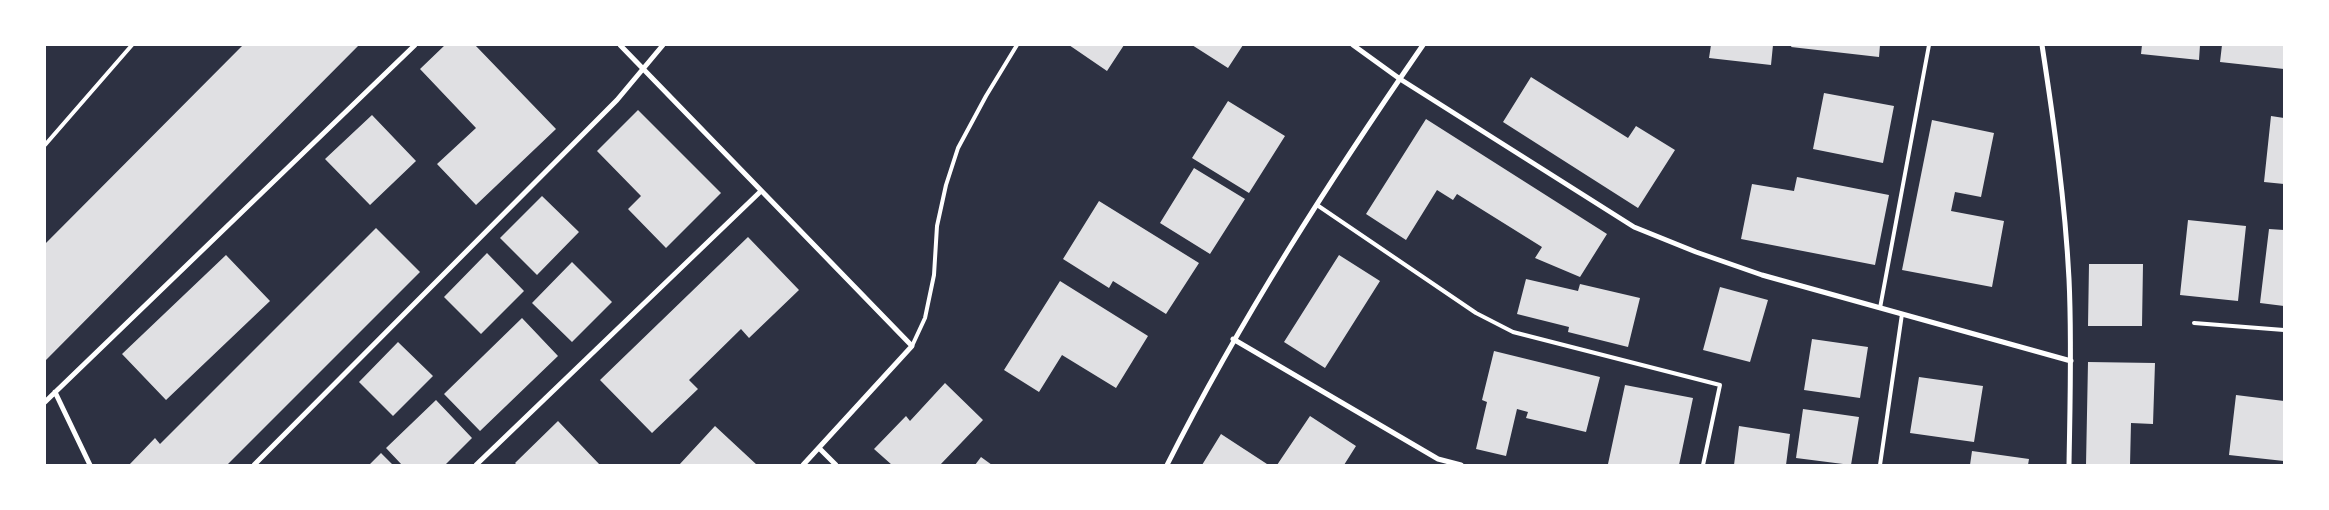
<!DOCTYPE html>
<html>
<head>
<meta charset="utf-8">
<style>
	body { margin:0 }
	#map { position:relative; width:2329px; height:510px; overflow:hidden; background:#2d3142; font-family:Inter,sans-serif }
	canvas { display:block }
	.frame { position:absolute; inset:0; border:46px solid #fff; pointer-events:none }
</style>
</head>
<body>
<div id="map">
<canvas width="2329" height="510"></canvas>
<div class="frame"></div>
</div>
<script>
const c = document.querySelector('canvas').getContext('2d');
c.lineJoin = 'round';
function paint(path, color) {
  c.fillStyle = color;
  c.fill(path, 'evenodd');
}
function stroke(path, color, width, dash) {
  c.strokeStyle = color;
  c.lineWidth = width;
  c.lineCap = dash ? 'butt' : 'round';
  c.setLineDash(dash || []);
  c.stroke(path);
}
paint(new Path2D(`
	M 243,45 L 359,45 L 45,361 L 45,244 Z
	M 445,45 L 475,45 L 556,129 L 476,205 L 437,164 L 476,128 L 420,69 Z
	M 1069,45 L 1124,45 L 1107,71 Z
	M 1192,45 L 1243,45 L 1228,68 Z
	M 1711,45 L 1773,45 L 1771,65 L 1709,58 Z
	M 1792,45 L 1880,45 L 1879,57 L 1791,47 Z
	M 2142,45 L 2200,45 L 2199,60 L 2141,54 Z
	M 2222,45 L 2284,45 L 2284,69 L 2220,62 Z
	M 1531,77 L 1628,138 L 1636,126 L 1675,150 L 1638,208 L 1503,122 Z
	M 1824,93 L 1894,106 L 1883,163 L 1813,149 Z
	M 1228,101 L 1285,136 L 1249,193 L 1192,158 Z
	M 638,110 L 721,193 L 666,248 L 628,209 L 641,196 L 597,151 Z
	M 372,115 L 416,161 L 370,205 L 325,159 Z
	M 2271,116 L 2284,118 L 2284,184 L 2264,182 Z
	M 1426,119 L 1607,234 L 1580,277 L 1535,258 L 1542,247 L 1457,194 L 1453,200 L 1437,190 L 1406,240 L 1366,214 Z
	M 1932,120 L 1994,133 L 1981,197 L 1955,192 L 1951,211 L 2004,221 L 1992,287 L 1902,270 Z
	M 1194,168 L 1245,199 L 1210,254 L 1160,223 Z
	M 1797,177 L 1889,195 L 1875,265 L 1741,239 L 1752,184 L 1794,191 Z
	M 542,196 L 579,232 L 537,275 L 500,238 Z
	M 1099,201 L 1199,263 L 1166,314 L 1113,281 L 1109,288 L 1063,259 Z
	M 2188,220 L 2246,226 L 2238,301 L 2180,295 Z
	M 376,228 L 420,272 L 227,465 L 129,465 L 155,438 L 160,444 Z
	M 2269,229 L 2284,230 L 2284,306 L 2260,303 Z
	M 748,237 L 799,290 L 749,338 L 741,329 L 689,380 L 698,389 L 652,433 L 600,380 Z
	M 487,253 L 524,291 L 481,334 L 444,297 Z
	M 226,255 L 270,301 L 166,400 L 122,354 Z
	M 1339,255 L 1380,281 L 1325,368 L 1284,342 Z
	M 572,262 L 612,302 L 572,342 L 532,303 Z
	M 2089,264 L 2143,264 L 2142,326 L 2088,326 Z
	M 1526,279 L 1578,291 L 1580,284 L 1640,298 L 1628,347 L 1568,332 L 1569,327 L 1517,314 Z
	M 1060,281 L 1148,336 L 1116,388 L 1062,355 L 1039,392 L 1004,370 Z
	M 1720,287 L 1768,300 L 1750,362 L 1703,350 Z
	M 522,318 L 558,356 L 480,431 L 444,394 Z
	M 1812,339 L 1868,347 L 1860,398 L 1804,390 Z
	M 398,342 L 433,376 L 393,416 L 359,382 Z
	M 1494,351 L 1600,377 L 1586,432 L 1526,418 L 1528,412 L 1517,409 L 1506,456 L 1476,449 L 1487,402 L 1482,400 Z
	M 2088,362 L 2155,363 L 2153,424 L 2131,423 L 2130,465 L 2086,465 Z
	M 1919,377 L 1983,386 L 1974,442 L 1910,433 Z
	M 945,383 L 983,420 L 940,465 L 892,465 L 874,449 L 906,416 L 910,421 Z
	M 1625,385 L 1693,398 L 1679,465 L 1608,464 Z
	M 2236,395 L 2284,401 L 2284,461 L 2229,455 Z
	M 436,400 L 472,438 L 445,465 L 402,465 L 386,448 Z
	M 1803,409 L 1859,417 L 1851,465 L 1796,458 Z
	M 1310,416 L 1356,446 L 1344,465 L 1277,465 Z
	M 558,421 L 600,465 L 517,465 L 515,463 Z
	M 715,426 L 757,465 L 679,465 Z
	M 1739,426 L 1790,434 L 1786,465 L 1734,465 Z
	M 1221,434 L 1267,464 L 1267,465 L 1202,465 Z
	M 1972,451 L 2029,459 L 2028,465 L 1970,465 Z
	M 381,453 L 393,465 L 369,465 Z
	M 981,457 L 992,465 L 975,465 Z`), '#e0e0e3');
stroke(new Path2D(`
	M 45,145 L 132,45
	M 1317,205 L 1476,313 L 1513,332 L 1720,385 L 1703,465
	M 1880,308 L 1929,45
	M 2194,323 L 2284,330
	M 912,346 L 925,318 L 934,275 L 937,226 L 946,185 L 958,148 L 986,96 L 1017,45
	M 1880,465 L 1902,314`), '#fff', 4);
stroke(new Path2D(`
	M 620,45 L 912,346 L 803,465
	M 1353,45 L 1400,79 L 1634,227 L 1696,252 L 1762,275 L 2071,361
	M 2042,45 C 2054,123 2065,201 2069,279 C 2072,341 2070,403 2069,465
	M 1233,339 L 1438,459 L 1461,465
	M 55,392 L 90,465
	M 45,402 L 415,45
	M 819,448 L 836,465
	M 254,465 L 617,100 L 663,45
	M 476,465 L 761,191
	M 1167,465 C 1241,318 1330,180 1423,45`), '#fff', 5);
</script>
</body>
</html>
